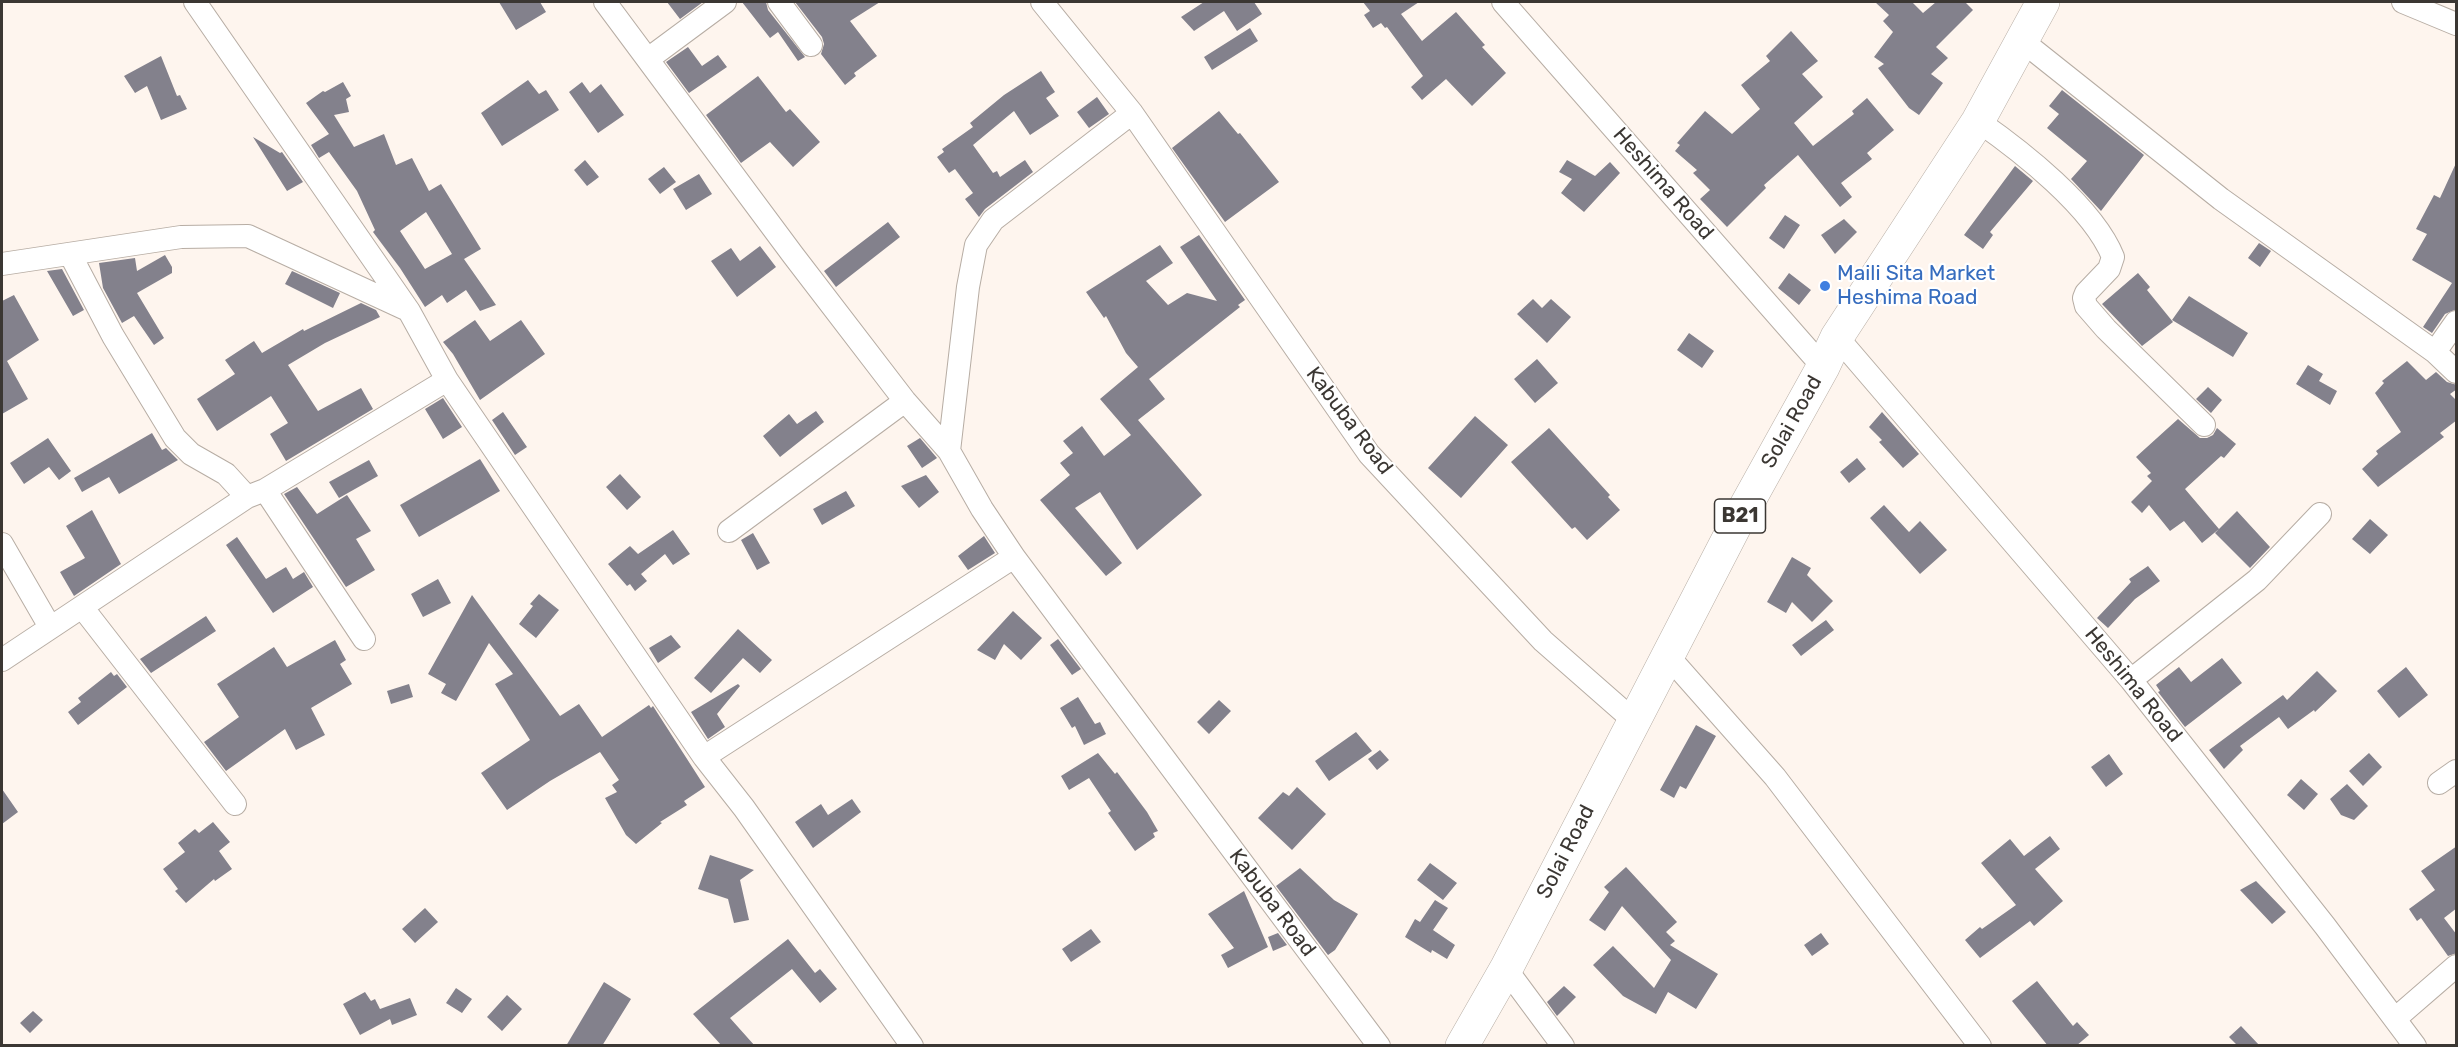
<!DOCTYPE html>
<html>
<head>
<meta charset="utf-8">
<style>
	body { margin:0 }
	#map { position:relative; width:2458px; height:1047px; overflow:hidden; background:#fef5ee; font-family:Rubik,sans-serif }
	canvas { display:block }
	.frame { position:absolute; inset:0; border:3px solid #3b3733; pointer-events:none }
</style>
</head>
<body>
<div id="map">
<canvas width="2458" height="1047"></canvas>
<div class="frame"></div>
</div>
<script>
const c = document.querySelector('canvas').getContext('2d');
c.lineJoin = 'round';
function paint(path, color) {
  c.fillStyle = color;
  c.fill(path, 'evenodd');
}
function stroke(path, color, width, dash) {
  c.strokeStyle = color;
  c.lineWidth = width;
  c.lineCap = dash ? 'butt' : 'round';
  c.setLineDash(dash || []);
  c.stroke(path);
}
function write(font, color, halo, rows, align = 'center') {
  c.font = font + ' Rubik,sans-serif';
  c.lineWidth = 4.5;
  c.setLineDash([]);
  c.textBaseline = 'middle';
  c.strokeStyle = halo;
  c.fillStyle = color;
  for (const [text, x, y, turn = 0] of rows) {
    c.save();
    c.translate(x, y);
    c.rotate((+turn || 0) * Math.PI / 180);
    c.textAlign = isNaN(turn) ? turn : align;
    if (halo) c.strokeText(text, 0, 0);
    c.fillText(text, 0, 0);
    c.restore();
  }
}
paint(new Path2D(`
	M 499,2 L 540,2 L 546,12 L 516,30 Z
	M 667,2 L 703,2 L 680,19 Z
	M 742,2 L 766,2 L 768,10 L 805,57 L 798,61 L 778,32 L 770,38 Z
	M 795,2 L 880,2 L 850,21 L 877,56 L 854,73 L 856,76 L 845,85 L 821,54 L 824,44 L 822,37 Z
	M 1204,2 L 1254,2 L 1262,14 L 1237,31 L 1224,11 L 1194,31 L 1181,17 Z
	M 1363,2 L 1419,2 L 1401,14 L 1422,41 L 1456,12 L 1485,45 L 1482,47 L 1506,73 L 1472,106 L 1446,79 L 1422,100 L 1411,87 L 1423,76 L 1387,27 L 1385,28 L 1381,23 L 1373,28 L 1364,15 L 1370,11 Z
	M 1875,2 L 1912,2 L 1923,13 L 1936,2 L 1965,2 L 1973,10 L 1936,47 L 1948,58 L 1931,74 L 1943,83 L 1919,115 L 1909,108 L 1878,68 L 1884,64 L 1874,57 L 1893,32 L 1883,21 L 1889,15 Z
	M 1250,28 L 1258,41 L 1212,70 L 1204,57 Z
	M 1791,31 L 1818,61 L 1802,74 L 1823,97 L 1794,123 L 1813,146 L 1854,114 L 1852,111 L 1867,98 L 1894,130 L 1867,153 L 1872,159 L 1841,183 L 1852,197 L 1840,207 L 1798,155 L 1764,185 L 1766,188 L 1727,227 L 1700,199 L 1710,190 L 1693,173 L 1697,170 L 1675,151 L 1680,145 L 1677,143 L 1705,111 L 1732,134 L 1760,109 L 1741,85 L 1770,61 L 1766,56 Z
	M 688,47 L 702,66 L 718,55 L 727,67 L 689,93 L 666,62 Z
	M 161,56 L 177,96 L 180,95 L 187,109 L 161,120 L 147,86 L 135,93 L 124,76 Z
	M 1041,71 L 1055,92 L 1046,98 L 1059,116 L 1030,135 L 1014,111 L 973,145 L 993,173 L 997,171 L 1000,177 L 1025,160 L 1033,172 L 985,209 L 979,217 L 965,199 L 973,193 L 955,169 L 949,173 L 937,157 L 944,152 L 942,149 L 973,127 L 970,123 L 1004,95 Z
	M 758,76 L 786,112 L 790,109 L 820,142 L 793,167 L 770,142 L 741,163 L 706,115 Z
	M 528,80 L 539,94 L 546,90 L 559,110 L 502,146 L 481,113 Z
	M 343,82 L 351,96 L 346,99 L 349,112 L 334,115 L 354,147 L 384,134 L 396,165 L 412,158 L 429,191 L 441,184 L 481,249 L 464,259 L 496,305 L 480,311 L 466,290 L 447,303 L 442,295 L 425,307 L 400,268 L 373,232 L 375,230 L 357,191 L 329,152 L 319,158 L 311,145 L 329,134 L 306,103 L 323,91 L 325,92 ZM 426,212 L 452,254 L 425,269 L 400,231 Z
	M 582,82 L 590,93 L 601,84 L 624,115 L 598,133 L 569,92 Z
	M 2062,90 L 2144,155 L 2101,211 L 2071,179 L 2087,161 L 2047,128 L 2059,114 L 2049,106 Z
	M 1097,97 L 1109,114 L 1089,128 L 1077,112 Z
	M 1219,111 L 1238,134 L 1240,133 L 1279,182 L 1225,222 L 1172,148 Z
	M 253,137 L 280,153 L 282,152 L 303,182 L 287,191 Z
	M 585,160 L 599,177 L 587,186 L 574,170 Z
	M 1567,160 L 1595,176 L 1610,162 L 1620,173 L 1584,212 L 1561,193 L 1572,179 L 1559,172 Z
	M 2457,161 L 2457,309 L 2445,314 L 2432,333 L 2423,327 L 2452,283 L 2412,260 L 2427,234 L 2416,229 L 2434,195 L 2440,198 Z
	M 2015,166 L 2033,181 L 1990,232 L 1993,235 L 1983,249 L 1964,235 Z
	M 664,167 L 676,182 L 660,194 L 648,179 Z
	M 699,174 L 712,194 L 686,210 L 673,189 Z
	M 1785,215 L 1800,225 L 1784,249 L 1769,238 Z
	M 1844,219 L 1857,232 L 1835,254 L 1821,235 Z
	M 888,222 L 900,237 L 836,287 L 824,271 Z
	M 1199,235 L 1245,300 L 1238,305 L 1240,307 L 1149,379 L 1165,399 L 1138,420 L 1202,495 L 1137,550 L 1100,492 L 1075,508 L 1122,563 L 1106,576 L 1040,500 L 1070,475 L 1060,463 L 1073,453 L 1063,441 L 1082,426 L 1104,456 L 1131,435 L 1100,399 L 1138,367 L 1126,353 L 1106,316 L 1104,318 L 1086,292 L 1160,245 L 1173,263 L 1146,281 L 1168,305 L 1187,293 L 1217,301 L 1180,247 Z
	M 2259,243 L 2271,251 L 2260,267 L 2248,258 Z
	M 760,246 L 776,267 L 737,297 L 711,261 L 731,248 L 740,261 Z
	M 165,255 L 172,267 L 172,273 L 137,293 L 164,338 L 154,345 L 134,316 L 122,323 L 103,288 L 99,263 L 135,258 L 137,271 Z
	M 62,269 L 84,310 L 73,316 L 47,271 Z
	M 292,271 L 340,293 L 333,308 L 285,284 Z
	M 1789,273 L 1811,290 L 1799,305 L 1778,288 Z
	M 2138,273 L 2150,287 L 2147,290 L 2173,322 L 2142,346 L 2102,304 Z
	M 14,295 L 39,340 L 7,361 L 28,399 L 2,414 L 2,301 Z
	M 2189,296 L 2248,333 L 2233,357 L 2172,320 Z
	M 1533,299 L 1542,308 L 1551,299 L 1571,317 L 1547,343 L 1517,314 Z
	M 361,303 L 376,310 L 380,317 L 325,343 L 288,365 L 318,411 L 361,388 L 373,409 L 286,461 L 270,434 L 288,423 L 271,396 L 217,431 L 197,399 L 235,374 L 225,360 L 254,341 L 262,353 L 303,329 L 304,331 Z
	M 475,320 L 490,341 L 521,320 L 545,354 L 480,400 L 453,354 L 443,342 Z
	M 1689,333 L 1714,351 L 1702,368 L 1677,350 Z
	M 1537,359 L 1558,383 L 1535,403 L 1514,379 Z
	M 2407,361 L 2426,380 L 2436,372 L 2447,382 L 2457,385 L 2457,389 L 2450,394 L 2457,401 L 2457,420 L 2440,433 L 2444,437 L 2378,487 L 2362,469 L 2378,454 L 2376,451 L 2401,432 L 2375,393 L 2384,383 L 2382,381 Z
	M 2308,365 L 2323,374 L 2319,381 L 2337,391 L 2330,405 L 2296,384 Z
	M 2208,387 L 2222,400 L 2211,413 L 2196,399 Z
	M 443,398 L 462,427 L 443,439 L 425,409 Z
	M 816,411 L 824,422 L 780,457 L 763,436 L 789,414 L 797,424 Z
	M 503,412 L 527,447 L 515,455 L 492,420 Z
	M 1882,412 L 1919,454 L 1903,468 L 1879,442 L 1882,440 L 1869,427 Z
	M 1475,416 L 1508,445 L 1461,498 L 1428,468 Z
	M 2178,419 L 2200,438 L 2207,438 L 2213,435 L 2217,428 L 2236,444 L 2224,458 L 2221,456 L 2185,489 L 2219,529 L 2202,543 L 2184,521 L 2170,531 L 2149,505 L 2142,513 L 2131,502 L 2152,481 L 2147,476 L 2151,473 L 2136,457 Z
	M 1549,428 L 1610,495 L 1608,497 L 1620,510 L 1587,540 L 1575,527 L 1572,529 L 1511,462 Z
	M 152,433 L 162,450 L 166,448 L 178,460 L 119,494 L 109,477 L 82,492 L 74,478 Z
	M 48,438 L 71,471 L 59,480 L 49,467 L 24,484 L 10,463 Z
	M 920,438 L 937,458 L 922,468 L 907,446 Z
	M 1857,458 L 1866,469 L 1849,483 L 1840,472 Z
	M 480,459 L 500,491 L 419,537 L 400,505 Z
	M 369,460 L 378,476 L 339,498 L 329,482 Z
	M 620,474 L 641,497 L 627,510 L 606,487 Z
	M 926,475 L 939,492 L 919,508 L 901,486 Z
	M 297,487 L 317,514 L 347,495 L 371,531 L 356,539 L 375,570 L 346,587 L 284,494 Z
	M 846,491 L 855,506 L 822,525 L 813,509 Z
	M 1884,505 L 1909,532 L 1920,521 L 1947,550 L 1920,574 L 1870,518 Z
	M 92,510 L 121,564 L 74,596 L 60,572 L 85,558 L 66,526 Z
	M 2237,511 L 2270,547 L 2250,568 L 2215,533 Z
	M 2370,519 L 2388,535 L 2370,554 L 2352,539 Z
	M 673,530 L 690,554 L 673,565 L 665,554 L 641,574 L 647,581 L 635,591 L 630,584 L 627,586 L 608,564 L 630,546 L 638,554 Z
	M 753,533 L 770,563 L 757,570 L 741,540 Z
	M 984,536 L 995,553 L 968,570 L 958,556 Z
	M 237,537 L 266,579 L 286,567 L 293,579 L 304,572 L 313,587 L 273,613 L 226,545 Z
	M 1792,557 L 1811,568 L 1807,575 L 1833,601 L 1812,622 L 1792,602 L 1786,613 L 1767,602 Z
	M 2148,566 L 2160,581 L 2135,599 L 2108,628 L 2097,618 L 2131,582 L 2129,579 Z
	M 438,579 L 451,603 L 423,617 L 411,594 Z
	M 539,594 L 559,610 L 536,638 L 519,624 L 533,606 L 530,604 Z
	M 472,595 L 560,716 L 579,704 L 602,737 L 649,705 L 651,708 L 653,706 L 705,787 L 684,801 L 687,805 L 660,822 L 662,823 L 636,844 L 626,835 L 605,798 L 617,792 L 612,785 L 619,780 L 600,752 L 550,781 L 507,810 L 481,773 L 530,740 L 495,684 L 513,674 L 489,643 L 456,701 L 441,693 L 446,684 L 428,674 Z
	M 1013,611 L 1042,638 L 1021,660 L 1004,644 L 995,660 L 977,650 Z
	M 206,616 L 216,631 L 151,673 L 140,659 Z
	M 1826,620 L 1834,630 L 1801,656 L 1792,645 Z
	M 738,629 L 772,660 L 760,673 L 743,658 L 711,693 L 694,678 Z
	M 671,635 L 681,647 L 658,663 L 649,648 Z
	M 1058,639 L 1081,669 L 1072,675 L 1050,645 Z
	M 335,640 L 346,660 L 340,664 L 352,684 L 311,708 L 325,735 L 296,750 L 285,729 L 226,771 L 204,742 L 239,717 L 217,684 L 274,647 L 287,667 Z
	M 2222,658 L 2242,683 L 2185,727 L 2158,692 L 2160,691 L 2156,685 L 2179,667 L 2191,682 Z
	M 2406,667 L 2428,695 L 2399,718 L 2377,691 Z
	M 2317,671 L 2337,691 L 2315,712 L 2314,710 L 2288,729 L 2279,717 L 2240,746 L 2243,750 L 2224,769 L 2209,750 L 2283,695 L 2287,700 Z
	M 111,672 L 114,676 L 117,674 L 127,687 L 78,725 L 68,712 L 81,702 L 78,698 Z
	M 409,684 L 413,697 L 391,704 L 387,691 Z
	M 738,684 L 740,686 L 717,714 L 725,727 L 708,739 L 691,712 Z
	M 1078,697 L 1095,724 L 1100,722 L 1106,734 L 1084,745 L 1075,726 L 1072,728 L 1060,708 Z
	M 1219,700 L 1231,711 L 1209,734 L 1197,722 Z
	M 1696,725 L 1716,736 L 1686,789 L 1680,786 L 1674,798 L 1660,790 Z
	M 1356,732 L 1372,751 L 1329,781 L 1315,761 Z
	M 1380,750 L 1389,760 L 1377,770 L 1368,759 Z
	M 1098,753 L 1115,774 L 1117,772 L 1147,812 L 1158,831 L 1153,833 L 1155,837 L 1135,851 L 1108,813 L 1111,811 L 1089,778 L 1069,790 L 1061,776 Z
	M 2369,753 L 2382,767 L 2363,786 L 2349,771 Z
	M 2109,754 L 2123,774 L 2106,787 L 2091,767 Z
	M 2301,779 L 2318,794 L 2304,810 L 2287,795 Z
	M 2347,784 L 2368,806 L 2354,820 L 2341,815 L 2330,799 Z
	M 1297,787 L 1326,814 L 1292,850 L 1258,818 L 1283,792 L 1289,796 Z
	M 2,789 L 18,812 L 2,824 Z
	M 852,799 L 861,812 L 813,848 L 795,822 L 821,804 L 828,815 Z
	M 213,822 L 230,842 L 219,851 L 232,869 L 215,881 L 214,879 L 186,903 L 175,891 L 178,889 L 163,869 L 185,852 L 178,843 L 195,829 L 199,833 Z
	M 2050,836 L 2060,849 L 2035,869 L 2063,901 L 2034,926 L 2030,921 L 1980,958 L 1965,940 L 1980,927 L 1982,929 L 2016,905 L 1981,863 L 2010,839 L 2024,856 Z
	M 2457,846 L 2457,908 L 2444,918 L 2457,935 L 2457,953 L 2448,956 L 2421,918 L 2417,921 L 2409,909 L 2435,890 L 2421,871 Z
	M 710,855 L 754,870 L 740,880 L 749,920 L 734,923 L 728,899 L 698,889 Z
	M 1430,863 L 1457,883 L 1443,900 L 1417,880 Z
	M 1626,867 L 1677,922 L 1666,932 L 1675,941 L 1670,945 L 1718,974 L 1696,1009 L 1668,992 L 1656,1014 L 1623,996 L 1593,965 L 1613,946 L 1654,988 L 1671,960 L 1622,906 L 1605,931 L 1589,920 L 1609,892 L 1604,887 Z
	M 1300,868 L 1334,900 L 1358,914 L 1335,950 L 1328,955 L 1276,886 Z
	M 2256,881 L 2286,912 L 2272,924 L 2240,890 Z
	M 1244,891 L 1268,947 L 1228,968 L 1221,955 L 1234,948 L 1208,914 Z
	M 1435,900 L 1448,908 L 1433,930 L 1455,945 L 1447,959 L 1432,950 L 1431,953 L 1405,937 L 1415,919 L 1420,922 Z
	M 425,908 L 438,922 L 415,943 L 402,929 Z
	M 1091,929 L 1101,942 L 1071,962 L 1062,949 Z
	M 1278,933 L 1287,945 L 1273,951 L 1268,937 Z
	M 1821,933 L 1829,944 L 1812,956 L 1804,945 Z
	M 788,939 L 815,973 L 820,969 L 837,989 L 820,1003 L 792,969 L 730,1018 L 755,1046 L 722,1046 L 693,1014 Z
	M 2037,981 L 2073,1026 L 2077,1022 L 2089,1035 L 2076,1046 L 2048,1046 L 2012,1001 Z
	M 604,982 L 631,999 L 602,1046 L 566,1046 Z
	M 1564,986 L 1576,997 L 1557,1016 L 1547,1002 Z
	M 456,988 L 472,999 L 462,1013 L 446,1003 Z
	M 365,992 L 371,1001 L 375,999 L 380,1009 L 410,998 L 417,1015 L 392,1025 L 390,1019 L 360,1035 L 343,1004 Z
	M 507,995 L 522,1009 L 502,1031 L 487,1017 Z
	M 33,1011 L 43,1020 L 30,1033 L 20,1023 Z
	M 2241,1026 L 2260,1046 L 2238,1046 L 2229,1037 Z`), '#83818c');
const street = new Path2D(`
	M 195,2 L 409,311 L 447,380 L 704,757 L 744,808 L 912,1046
	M 605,2 L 793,255 L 905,401 L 949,451 L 982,509 L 1014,557 L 1379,1046
	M 779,2 L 811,45
	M 1042,2 L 1132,113 L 1369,454 L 1543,641 L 1633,720
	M 1503,2 L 1823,367
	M 2403,2 L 2456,24
	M 2021,40 L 2221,199 L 2435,352 L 2456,372
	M 648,59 L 725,2
	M 1978,121 C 2021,151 2093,207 2113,257 L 2109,269 L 2086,293 L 2084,298 L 2086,306 L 2106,329 L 2204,425
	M 70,254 L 113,336 L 175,438 L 191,454 L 226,474 L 247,497
	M 2,264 L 181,237 L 248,236 L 408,310
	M 1837,337 L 2131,680 L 2325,926 L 2415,1046
	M 2435,352 L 2456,322
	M 949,451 L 968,287 L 976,245 L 993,220 L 1132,113
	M 265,490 L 364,639
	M 729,531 L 905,401
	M 2,544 L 50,627
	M 82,607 L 235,804
	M 1668,656 L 1775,777 L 1980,1046
	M 2,660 L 247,497 L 265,490 L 447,380
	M 2131,680 L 2257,580 L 2320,514
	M 704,757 L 1014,557
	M 2439,783 L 2456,771
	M 1506,969 L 1563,1046
	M 2396,1018 L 2456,966`);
const highway = new Path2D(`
	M 1462,1046 L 1506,969 L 1737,522 L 1823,367 L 1837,337 L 1978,121 L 2043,2`);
stroke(street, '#b7ada4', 24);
stroke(highway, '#b7ada4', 34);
stroke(street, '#fff', 22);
stroke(highway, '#fff', 33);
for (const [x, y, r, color] of [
	[1825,286,6,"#3f7fe0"]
]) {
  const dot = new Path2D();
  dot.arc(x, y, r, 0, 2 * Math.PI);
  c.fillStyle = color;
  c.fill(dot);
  stroke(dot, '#fff', 2);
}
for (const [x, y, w] of [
	[1740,516,51]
]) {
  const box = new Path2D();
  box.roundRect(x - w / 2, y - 17, w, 34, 4.5);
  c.fillStyle = '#fff';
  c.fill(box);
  stroke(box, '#3b3733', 1.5);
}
write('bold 20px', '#3b3733', null, [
	["B21",1740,516]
]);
write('21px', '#3b3733', '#fff', [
	["Heshima Road",1663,184,49],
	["Kabuba Road",1349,421,53],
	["Solai Road",1792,422,-61],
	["Heshima Road",2133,685,51],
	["Solai Road",1566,852,-63],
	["Kabuba Road",1272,903,53]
]);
write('21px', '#366cbe', '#fff', [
	["Maili Sita Market",1837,274],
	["Heshima Road",1837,298]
], 'left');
</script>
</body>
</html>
